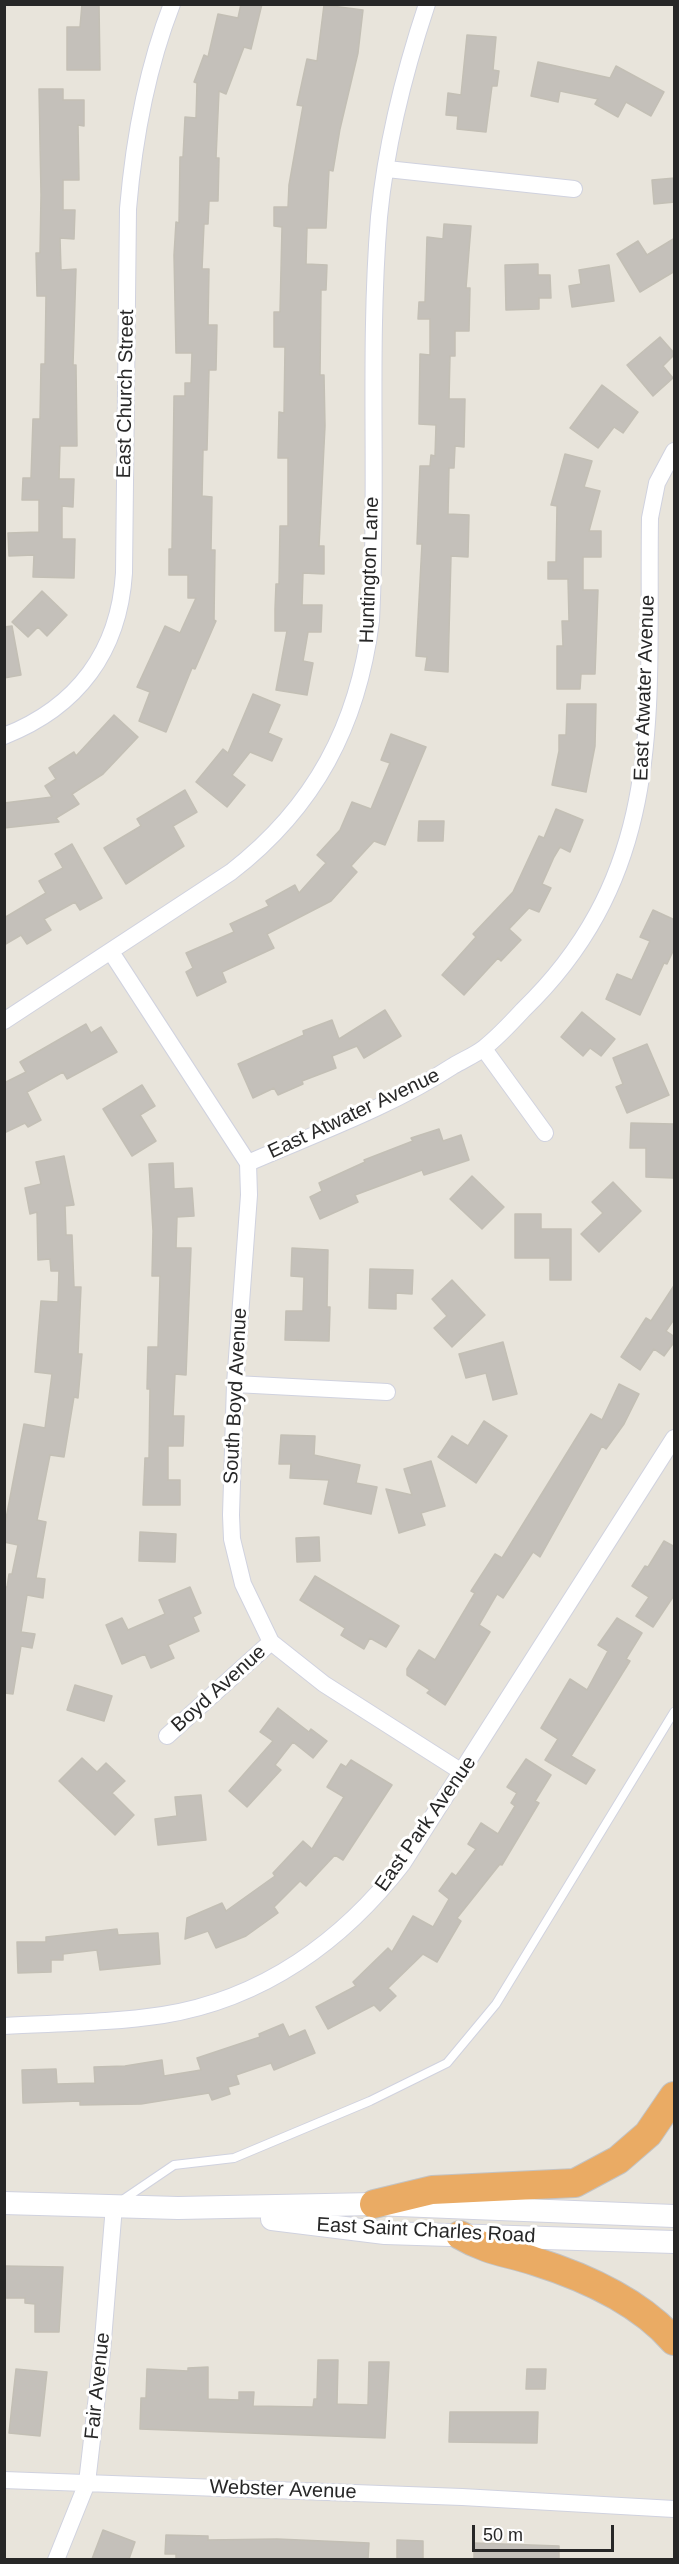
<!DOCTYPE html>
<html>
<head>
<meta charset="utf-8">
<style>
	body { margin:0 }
	#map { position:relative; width:679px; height:2564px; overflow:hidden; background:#e8e4db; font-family:Helvetica,sans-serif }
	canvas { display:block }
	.frame { position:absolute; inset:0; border:6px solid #272727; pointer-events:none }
	.scale { position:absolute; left:472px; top:2525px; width:142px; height:27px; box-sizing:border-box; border:3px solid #272727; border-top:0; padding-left:8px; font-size:18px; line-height:21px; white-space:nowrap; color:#272727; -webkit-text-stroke:4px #fff; paint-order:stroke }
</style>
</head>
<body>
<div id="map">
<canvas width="679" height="2564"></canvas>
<div class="frame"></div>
<div class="scale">50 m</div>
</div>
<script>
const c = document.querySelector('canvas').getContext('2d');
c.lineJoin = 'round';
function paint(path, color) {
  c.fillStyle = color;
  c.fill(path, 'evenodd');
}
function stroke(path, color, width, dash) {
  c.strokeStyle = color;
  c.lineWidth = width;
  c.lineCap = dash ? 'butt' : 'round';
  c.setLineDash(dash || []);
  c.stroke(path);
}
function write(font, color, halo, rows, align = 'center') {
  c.font = font + ' Helvetica,sans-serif';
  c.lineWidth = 6;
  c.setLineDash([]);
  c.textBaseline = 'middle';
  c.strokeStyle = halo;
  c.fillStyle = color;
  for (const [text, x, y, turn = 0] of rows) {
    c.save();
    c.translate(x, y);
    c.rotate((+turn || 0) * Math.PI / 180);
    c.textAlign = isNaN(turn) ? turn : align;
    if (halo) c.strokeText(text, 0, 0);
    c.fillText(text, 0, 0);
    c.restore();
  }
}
const building = new Path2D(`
	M 82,4 L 99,4 L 100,70 L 67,70 L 67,27 L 80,27 Z
	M 241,4 L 262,4 L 251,49 L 244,47 L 226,94 L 219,91 L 216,158 L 219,158 L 218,201 L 209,201 L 208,224 L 204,224 L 202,269 L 209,269 L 208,325 L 217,325 L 216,370 L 209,370 L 207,450 L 203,450 L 202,496 L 212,497 L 211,550 L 215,550 L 214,620 L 216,621 L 195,669 L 192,668 L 166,732 L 139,721 L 150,692 L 137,687 L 165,626 L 180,633 L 196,598 L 188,598 L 188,575 L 169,575 L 169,549 L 172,549 L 174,396 L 185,396 L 185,383 L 191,383 L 192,353 L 176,353 L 174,255 L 176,222 L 179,223 L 180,157 L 183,157 L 185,117 L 196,118 L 197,83 L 194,82 L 204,55 L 208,57 L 218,14 L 238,18 Z
	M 324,5 L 363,10 L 358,53 L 340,129 L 333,171 L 329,170 L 326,228 L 307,228 L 306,264 L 327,265 L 326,290 L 321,290 L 320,375 L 324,375 L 325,426 L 319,546 L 324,546 L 324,574 L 303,573 L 302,605 L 322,605 L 321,632 L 308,632 L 303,661 L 313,663 L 307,695 L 276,690 L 287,631 L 275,631 L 275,609 L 276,584 L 279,584 L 280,526 L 288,526 L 288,458 L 278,458 L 279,412 L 284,413 L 285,347 L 274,347 L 274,312 L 280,312 L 282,227 L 274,226 L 274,207 L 288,207 L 289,185 L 303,106 L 297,105 L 307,59 L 317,61 Z
	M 467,35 L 496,37 L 493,70 L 499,71 L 497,86 L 492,86 L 486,132 L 457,129 L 458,116 L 446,115 L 448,93 L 461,95 Z
	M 538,62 L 610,78 L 616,66 L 664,92 L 651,116 L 626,102 L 618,117 L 595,104 L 598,99 L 560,91 L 558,102 L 531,96 Z
	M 39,89 L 63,89 L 63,100 L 84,100 L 84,126 L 78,125 L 79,180 L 63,180 L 63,210 L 75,210 L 74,239 L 60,238 L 61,270 L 76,269 L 73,365 L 76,365 L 77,446 L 60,446 L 59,479 L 74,479 L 73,507 L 62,506 L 62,539 L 75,539 L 74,578 L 33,577 L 34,555 L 9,556 L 8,533 L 39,532 L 39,500 L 22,500 L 23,478 L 31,478 L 33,419 L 40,419 L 41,364 L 45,364 L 46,296 L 37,296 L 36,253 L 40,253 L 41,195 Z
	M 675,178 L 675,202 L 654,204 L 652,180 Z
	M 444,224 L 471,226 L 466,288 L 470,288 L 469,331 L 455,331 L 455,356 L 450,356 L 449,399 L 465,399 L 464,447 L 455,446 L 454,468 L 449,468 L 448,514 L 469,515 L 468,557 L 451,556 L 448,672 L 425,670 L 427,657 L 416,656 L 422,544 L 417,544 L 420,466 L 430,466 L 431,455 L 435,456 L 436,425 L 419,424 L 420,354 L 430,355 L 430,319 L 418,319 L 419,302 L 425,302 L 427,237 L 443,239 Z
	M 675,238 L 675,271 L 640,292 L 617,254 L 638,241 L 647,255 Z
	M 538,264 L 538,275 L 550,275 L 551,298 L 539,298 L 539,309 L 506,310 L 505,265 Z
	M 609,265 L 614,301 L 572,307 L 569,286 L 581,284 L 579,270 Z
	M 660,337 L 675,354 L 663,366 L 673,378 L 653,396 L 627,365 Z
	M 602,385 L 638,412 L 623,433 L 614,427 L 598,448 L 570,428 Z
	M 565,454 L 592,461 L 584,487 L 600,491 L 589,531 L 601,531 L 601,557 L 583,557 L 583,590 L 598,590 L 595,674 L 581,674 L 580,689 L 557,689 L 557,646 L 563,646 L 562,621 L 569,621 L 568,579 L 548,579 L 548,562 L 556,562 L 557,506 L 551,505 Z
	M 42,591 L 67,615 L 47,636 L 38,627 L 28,637 L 12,622 Z
	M 12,626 L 21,675 L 4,678 L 4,627 Z
	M 253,694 L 280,705 L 268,733 L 282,739 L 272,761 L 250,752 L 232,775 L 245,785 L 227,807 L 196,782 L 223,749 L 228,753 Z
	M 567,704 L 596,704 L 595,746 L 586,792 L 552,785 L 559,751 L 559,735 L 566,735 Z
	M 114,715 L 138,737 L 103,774 L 72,794 L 79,804 L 56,818 L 59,822 L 4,828 L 4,803 L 52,797 L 45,786 L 56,779 L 49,768 L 74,752 L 76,756 Z
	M 391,734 L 426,747 L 385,845 L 374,841 L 351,866 L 357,872 L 331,901 L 267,934 L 274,948 L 222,972 L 226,982 L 197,996 L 186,972 L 193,968 L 186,953 L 234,932 L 230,924 L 269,906 L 266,901 L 295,885 L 299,893 L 326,863 L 317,855 L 340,830 L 352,802 L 371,809 L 390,763 L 381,760 Z
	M 185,790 L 197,812 L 173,826 L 184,846 L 126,884 L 104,848 L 141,826 L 137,819 Z
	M 556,809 L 583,820 L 570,852 L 560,847 L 554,857 L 542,884 L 551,888 L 539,912 L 529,908 L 509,929 L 521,940 L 501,961 L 498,958 L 464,995 L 442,975 L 476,937 L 473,934 L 513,892 L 539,836 L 544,838 Z
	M 419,821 L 444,821 L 443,841 L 418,841 Z
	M 72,844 L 102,898 L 80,910 L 75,902 L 44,919 L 51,930 L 27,944 L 21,935 L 4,945 L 4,918 L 46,893 L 39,881 L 63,868 L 55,854 Z
	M 653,910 L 675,920 L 675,947 L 667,964 L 664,963 L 640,1015 L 606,999 L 617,974 L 632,980 L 650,941 L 640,937 Z
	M 385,1010 L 401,1036 L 364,1058 L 357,1046 L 332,1056 L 336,1068 L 302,1081 L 303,1084 L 278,1095 L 274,1088 L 253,1098 L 238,1064 L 304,1035 L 303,1031 L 332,1020 L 339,1039 Z
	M 582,1012 L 615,1039 L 601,1056 L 590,1048 L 583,1056 L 561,1037 Z
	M 86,1024 L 91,1033 L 101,1027 L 117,1052 L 67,1079 L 63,1072 L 27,1092 L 41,1120 L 28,1127 L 25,1123 L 4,1133 L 4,1083 L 26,1072 L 20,1062 Z
	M 647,1044 L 669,1095 L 627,1113 L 616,1087 L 623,1084 L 613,1058 Z
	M 142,1085 L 155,1106 L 140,1115 L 156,1141 L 132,1156 L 103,1109 Z
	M 631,1123 L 674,1124 L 673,1178 L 646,1177 L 646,1148 L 630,1148 Z
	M 439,1129 L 443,1141 L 461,1135 L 469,1160 L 424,1175 L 422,1170 L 355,1195 L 358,1202 L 320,1219 L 310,1197 L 322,1191 L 319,1183 L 365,1162 L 364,1160 L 413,1141 L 411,1138 Z
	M 64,1156 L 74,1205 L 65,1206 L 66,1235 L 72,1235 L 74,1287 L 81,1287 L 78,1354 L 82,1354 L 78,1398 L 74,1397 L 64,1457 L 50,1455 L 37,1520 L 46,1522 L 36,1578 L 45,1579 L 43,1598 L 27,1595 L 21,1632 L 35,1634 L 32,1648 L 21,1646 L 13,1694 L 4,1693 L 4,1587 L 7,1587 L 9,1574 L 12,1574 L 18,1545 L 4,1542 L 4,1529 L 24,1424 L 45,1428 L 52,1374 L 35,1372 L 41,1301 L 58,1302 L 59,1271 L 51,1271 L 50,1259 L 38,1260 L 37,1212 L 30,1214 L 25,1188 L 41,1184 L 36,1162 Z
	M 173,1163 L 174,1189 L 192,1188 L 194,1216 L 177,1217 L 176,1248 L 191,1248 L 186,1375 L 175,1374 L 173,1416 L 184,1416 L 183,1446 L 168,1446 L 168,1480 L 180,1480 L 180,1505 L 143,1505 L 145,1458 L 149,1458 L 150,1389 L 147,1389 L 148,1347 L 158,1347 L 160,1276 L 152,1276 L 153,1231 L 149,1164 Z
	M 472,1176 L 504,1207 L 482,1229 L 450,1199 Z
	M 613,1182 L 641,1211 L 599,1252 L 581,1234 L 603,1213 L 592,1202 Z
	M 515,1214 L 541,1214 L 541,1229 L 571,1229 L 571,1280 L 550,1280 L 550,1258 L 515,1258 Z
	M 292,1248 L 328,1250 L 327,1307 L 330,1307 L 329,1341 L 285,1340 L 286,1311 L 303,1311 L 304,1277 L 291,1276 Z
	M 370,1269 L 413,1270 L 412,1294 L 396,1293 L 396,1309 L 369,1308 Z
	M 452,1280 L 485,1315 L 452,1347 L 434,1328 L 447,1316 L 432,1299 Z
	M 675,1284 L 675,1318 L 666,1331 L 675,1337 L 675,1341 L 664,1356 L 654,1349 L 640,1370 L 621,1357 L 646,1318 L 651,1321 Z
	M 503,1342 L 517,1394 L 493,1400 L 486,1373 L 466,1378 L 459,1354 Z
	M 619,1384 L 639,1394 L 624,1424 L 606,1449 L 602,1446 L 540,1557 L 533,1552 L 503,1598 L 497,1594 L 479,1625 L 490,1632 L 445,1705 L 427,1693 L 430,1690 L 407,1675 L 407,1669 L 419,1650 L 435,1660 L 475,1593 L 471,1591 L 495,1554 L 502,1558 L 591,1414 L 602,1420 Z
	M 484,1421 L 507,1436 L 476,1483 L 438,1457 L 452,1436 L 468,1446 Z
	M 281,1435 L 315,1436 L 314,1455 L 360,1465 L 356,1483 L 377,1487 L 371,1514 L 324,1504 L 329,1480 L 290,1478 L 291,1464 L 279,1464 Z
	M 431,1461 L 445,1506 L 421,1513 L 425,1525 L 399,1533 L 386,1489 L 412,1495 L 404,1469 Z
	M 140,1532 L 176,1534 L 175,1562 L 139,1561 Z
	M 319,1537 L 320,1561 L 297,1562 L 296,1538 Z
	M 664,1541 L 675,1547 L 675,1594 L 653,1627 L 636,1616 L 649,1597 L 632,1586 L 645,1566 L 648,1567 Z
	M 315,1576 L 399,1626 L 386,1647 L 370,1638 L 364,1649 L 341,1635 L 345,1628 L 300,1600 Z
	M 190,1587 L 201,1613 L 193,1617 L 199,1631 L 168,1645 L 174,1658 L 151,1668 L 145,1654 L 122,1664 L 106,1625 L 122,1618 L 128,1630 L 165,1614 L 159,1600 Z
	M 617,1618 L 642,1633 L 626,1659 L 630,1661 L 571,1756 L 595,1770 L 586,1784 L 545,1760 L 558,1739 L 541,1728 L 570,1679 L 587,1690 L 608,1651 L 598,1645 Z
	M 75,1685 L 112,1696 L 104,1721 L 67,1710 Z
	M 278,1708 L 309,1732 L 311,1729 L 327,1741 L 313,1758 L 293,1742 L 275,1765 L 281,1770 L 247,1807 L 229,1791 L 273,1741 L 260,1732 Z
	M 82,1758 L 97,1772 L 106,1763 L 125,1781 L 112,1793 L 134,1815 L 115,1835 L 59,1781 Z
	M 526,1759 L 551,1775 L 535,1801 L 539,1803 L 502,1865 L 500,1864 L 457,1918 L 461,1921 L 437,1962 L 423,1954 L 388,1988 L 396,1996 L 380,2011 L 374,2005 L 328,2029 L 316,2007 L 356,1986 L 353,1982 L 388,1948 L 392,1952 L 413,1916 L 433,1927 L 449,1899 L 439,1891 L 452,1873 L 456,1876 L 476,1849 L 468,1844 L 481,1823 L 498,1834 L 515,1806 L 511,1803 L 517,1793 L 507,1787 Z
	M 351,1760 L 392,1785 L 343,1860 L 335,1855 L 306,1886 L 300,1881 L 274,1907 L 278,1913 L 246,1936 L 216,1948 L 208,1931 L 185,1939 L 187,1918 L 222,1903 L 226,1911 L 275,1876 L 273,1873 L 303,1841 L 312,1849 L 344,1797 L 327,1787 L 341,1764 L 346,1767 Z
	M 201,1795 L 206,1840 L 158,1845 L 155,1819 L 177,1816 L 175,1797 Z
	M 117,1929 L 118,1935 L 158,1933 L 160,1964 L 100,1970 L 97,1950 L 63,1954 L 63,1960 L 51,1960 L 51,1972 L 18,1973 L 17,1942 L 46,1942 L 46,1937 Z
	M 283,2024 L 289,2037 L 305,2030 L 315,2053 L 274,2070 L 271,2063 L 236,2075 L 239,2084 L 228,2087 L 230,2094 L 212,2100 L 209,2093 L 141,2104 L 80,2105 L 80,2101 L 23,2103 L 22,2070 L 56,2069 L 57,2084 L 95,2083 L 94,2067 L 125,2066 L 162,2060 L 164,2076 L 201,2070 L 197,2058 L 260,2037 L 259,2034 Z
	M 4,2266 L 63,2267 L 59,2332 L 35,2332 L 35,2304 L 25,2303 L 25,2298 L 4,2298 Z
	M 318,2360 L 338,2360 L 337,2404 L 368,2405 L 369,2362 L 389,2362 L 385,2438 L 140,2429 L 141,2398 L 146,2398 L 147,2369 L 188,2371 L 188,2368 L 208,2367 L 208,2399 L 239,2400 L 239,2392 L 254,2392 L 253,2406 L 313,2407 L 314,2399 L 317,2399 Z
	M 16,2369 L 47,2372 L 40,2436 L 9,2433 Z
	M 527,2369 L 546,2369 L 545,2389 L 526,2389 Z
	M 450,2412 L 538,2412 L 537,2443 L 449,2442 Z
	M 103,2530 L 135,2542 L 129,2559 L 92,2559 Z
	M 166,2535 L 208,2536 L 208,2540 L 277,2539 L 369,2543 L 368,2559 L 176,2559 L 176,2554 L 165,2554 Z
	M 397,2540 L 423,2541 L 423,2559 L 397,2559 Z
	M 474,2543 L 559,2546 L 559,2559 L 474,2559 Z`);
paint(building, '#c4c0ba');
stroke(building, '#c3bfb5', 1.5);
const service = new Path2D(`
	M 121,2201 L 174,2165 L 234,2158 L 370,2101 L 447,2063 L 496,2004 L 674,1712`);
const minor = new Path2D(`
	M 387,169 L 574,189
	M 4,736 C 78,707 119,651 124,573 L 128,209 C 134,138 146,71 172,4
	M 111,952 L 248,1163 L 249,1195 L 235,1384 L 231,1515 L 232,1539 L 243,1584 L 271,1642 L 324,1684 L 462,1772
	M 4,1021 L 231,872 C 315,807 358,725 371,621 C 378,487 368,351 379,217 C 386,145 404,73 427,4
	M 484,1049 L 545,1133
	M 248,1163 C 317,1133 390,1107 453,1066 C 463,1060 475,1055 484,1048 C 498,1037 511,1023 523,1010 C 670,868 647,705 650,518 L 657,483 L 674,451
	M 235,1384 L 387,1392
	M 167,1736 L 271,1642
	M 4,2026 C 57,2023 111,2023 163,2015 C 263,1999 343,1941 403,1863 L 674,1438
	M 4,2480 L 462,2497 L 674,2509
	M 56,2560 L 87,2483 L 102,2352 L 114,2206`);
const secondary = new Path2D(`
	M 4,2203 L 178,2208 L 374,2204 L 674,2216
	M 272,2219 L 385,2233 L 674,2242`);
const motorway = new Path2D(`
	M 374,2204 L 432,2190 L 575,2183 L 618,2160 L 648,2134 L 674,2096
	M 460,2235 C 487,2251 506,2252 534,2261 C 585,2277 639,2301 674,2341`);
stroke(service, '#d0d2df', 10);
stroke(minor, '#d0d2df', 18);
stroke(secondary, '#d0d2df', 24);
stroke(motorway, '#c3c3c3', 30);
stroke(service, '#fff', 8);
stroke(minor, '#fff', 16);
stroke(secondary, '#fff', 22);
stroke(motorway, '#eaab64', 28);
write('20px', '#272727', '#fff', [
	["East Church Street",126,394,-89],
	["Huntington Lane",370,570,-88],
	["East Atwater Avenue",645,688,-88],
	["East Atwater Avenue",354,1114,-25],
	["South Boyd Avenue",236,1396,-87],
	["Boyd Avenue",219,1689,-42],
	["East Park Avenue",426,1824,-55],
	["East Saint Charles Road",426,2231,3],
	["Fair Avenue",98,2386,-84],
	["Webster Avenue",283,2490,2]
]);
</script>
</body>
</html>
